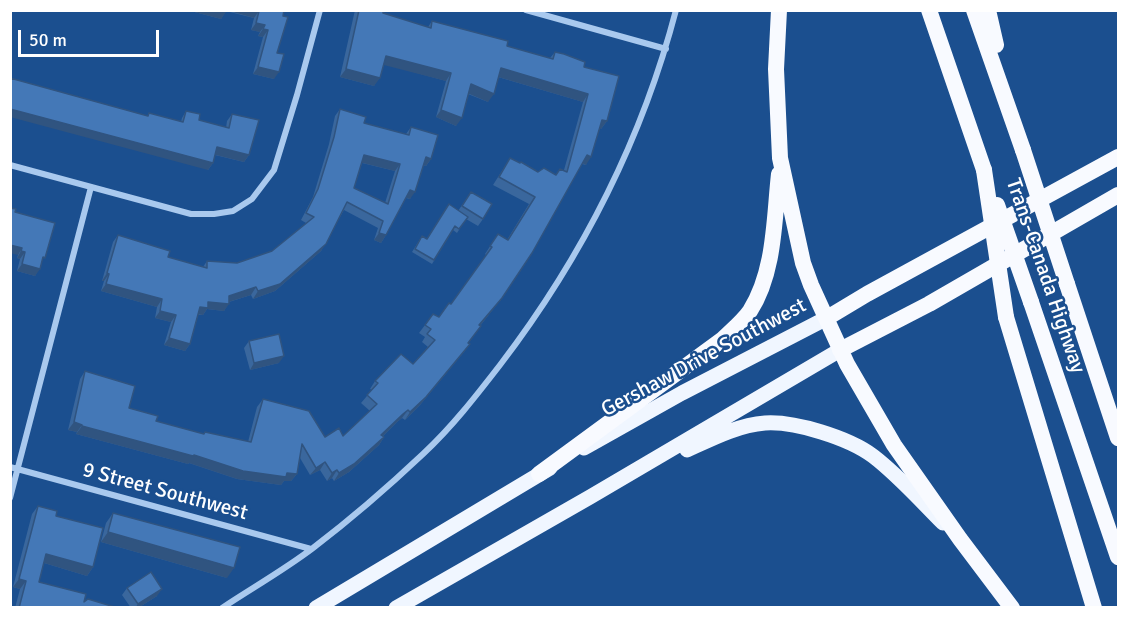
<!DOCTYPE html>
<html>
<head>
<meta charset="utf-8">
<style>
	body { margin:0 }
	#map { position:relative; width:1129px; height:618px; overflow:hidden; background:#1b4f8f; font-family:Signika,sans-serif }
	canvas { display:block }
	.frame { position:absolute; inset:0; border:12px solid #fff; pointer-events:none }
	.scale { position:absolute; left:18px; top:30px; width:141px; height:27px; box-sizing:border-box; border:3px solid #fff; border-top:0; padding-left:8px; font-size:18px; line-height:21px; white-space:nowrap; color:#fff; -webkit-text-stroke:4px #1b4f8f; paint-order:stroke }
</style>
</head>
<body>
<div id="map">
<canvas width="1129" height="618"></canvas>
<div class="frame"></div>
<div class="scale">50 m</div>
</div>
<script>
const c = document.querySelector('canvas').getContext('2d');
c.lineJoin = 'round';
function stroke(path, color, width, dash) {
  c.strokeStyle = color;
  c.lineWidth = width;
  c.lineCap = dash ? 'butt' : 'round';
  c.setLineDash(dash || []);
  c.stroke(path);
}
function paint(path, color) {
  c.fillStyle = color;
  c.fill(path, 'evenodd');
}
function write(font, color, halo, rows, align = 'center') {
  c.font = font + ' Signika,sans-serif';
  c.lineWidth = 5;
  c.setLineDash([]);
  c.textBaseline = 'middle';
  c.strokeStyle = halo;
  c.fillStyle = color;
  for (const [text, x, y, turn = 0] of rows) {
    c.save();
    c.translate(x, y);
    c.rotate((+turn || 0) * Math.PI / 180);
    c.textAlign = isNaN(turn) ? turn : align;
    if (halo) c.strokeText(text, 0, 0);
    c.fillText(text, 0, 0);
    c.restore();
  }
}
stroke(new Path2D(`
	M 526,10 L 666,49
	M 10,165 L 191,214 L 214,214 L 233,211 L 252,199 L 274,170 L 297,95 L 320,10
	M 10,467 L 311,549
	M 10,498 L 91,187
	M 222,608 C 252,588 284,570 313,548 C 351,519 388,487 423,454 C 452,427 476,396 500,365 C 581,259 642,140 676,10`), '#a9c9ee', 6);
stroke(new Path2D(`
	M 584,448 L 682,393 L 827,318
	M 687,450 C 711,439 738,425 765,423 C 795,421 849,438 873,456 C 898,475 920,500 943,523
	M 316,608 L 550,468
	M 396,608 L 590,497 L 840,350`), '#f0f6ff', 15);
stroke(new Path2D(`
	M 779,10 L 776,69 L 780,158 L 803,263 L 811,285 L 847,364 L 894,445 L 960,539 L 1012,608
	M 929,10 L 984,170
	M 974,10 L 1023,150
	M 988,10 L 996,45
	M 1067,284 L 1118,438
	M 1031,302 L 1118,557
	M 1006,317 L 1094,608
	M 827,318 L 867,294 L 1118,157
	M 840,350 L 929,304 L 1118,195
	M 539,474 L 723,339 C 732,330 743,321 750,311 C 775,272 774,219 779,174`), '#f8faff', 16);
stroke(new Path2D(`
	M 1023,150 L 1067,284
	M 984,170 L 1006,317
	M 997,205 L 1031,302`), '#f8faff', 16);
paint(new Path2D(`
	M 187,10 L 284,10 L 283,16 L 274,79 L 253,74 L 263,37 L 258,36 L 260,32 L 251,30 L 254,18 L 226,11 L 221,19 Z
	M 355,10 L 383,10 L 383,13 L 428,27 L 432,21 L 507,46 L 550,58 L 555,52 L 584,67 L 607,121 L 601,129 L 599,128 L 586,165 L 582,164 L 502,298 L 480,326 L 468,343 L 470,344 L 464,352 L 420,405 L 405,420 L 402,418 L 397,422 L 383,436 L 384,437 L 379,445 L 349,472 L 334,481 L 332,478 L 327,481 L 320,470 L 310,475 L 300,458 L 297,474 L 291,481 L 284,481 L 281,485 L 237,479 L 189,463 L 188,464 L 76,434 L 77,432 L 68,430 L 80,379 L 85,371 L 129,408 L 156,421 L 203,434 L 205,432 L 248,442 L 257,407 L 263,399 L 325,437 L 343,436 L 370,411 L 361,403 L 372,390 L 370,389 L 375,381 L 413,364 L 428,347 L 422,342 L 425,337 L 419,333 L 425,325 L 439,317 L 451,304 L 486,255 L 485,254 L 498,234 L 507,240 L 529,204 L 493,185 L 510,158 L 538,172 L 556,174 L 564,170 L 583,102 L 498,77 L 488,102 L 468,94 L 456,126 L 436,117 L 446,81 L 384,64 L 374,86 L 340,77 Z
	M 340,109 L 364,123 L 406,134 L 411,127 L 431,159 L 426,166 L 423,165 L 410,199 L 406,198 L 386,235 L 381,243 L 374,240 L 378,228 L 344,210 L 321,251 L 275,291 L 253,299 L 251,295 L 229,302 L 224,311 L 207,309 L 203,315 L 198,315 L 190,344 L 185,351 L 164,345 L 171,322 L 155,318 L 157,307 L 101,291 L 104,281 L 102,281 L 113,242 L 118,235 L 168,257 L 203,267 L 207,261 L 237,263 L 272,251 L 306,223 L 301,220 L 313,197 L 329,144 L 335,116 ZM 362,163 L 395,171 L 385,203 L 354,188 Z
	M 186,111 L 199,120 L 226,128 L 227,121 L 232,114 L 249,155 L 244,162 L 215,155 L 213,163 L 208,170 L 147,116 L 149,113 L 181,122 L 182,118 Z
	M 471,192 L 483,219 L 478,226 L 466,219 L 457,233 L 453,230 L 432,264 L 412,252 L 422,236 L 426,239 L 458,211 Z
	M 15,212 L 41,264 L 35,276 L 17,271 L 20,259 L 17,258 L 18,255 Z
	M 249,341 L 279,363 L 250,370 L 244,348 Z
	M 38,506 L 56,516 L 93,567 L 87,576 L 44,563 L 39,582 L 84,602 L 118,608 L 15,608 L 20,589 L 13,587 L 32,514 Z
	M 113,513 L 227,578 L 101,542 L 106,523 Z
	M 127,588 L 157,596 L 138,608 L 131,608 L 122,595 Z`), '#3a679d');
paint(new Path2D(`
	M 187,10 L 219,10 L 226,12 L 221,19 Z
	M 226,10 L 257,10 L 259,11 L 254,18 Z
	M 256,23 L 265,25 L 260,32 L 251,30 Z
	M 263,29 L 268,30 L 263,37 L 258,36 Z
	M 386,56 L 451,73 L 446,81 L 380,64 Z
	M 258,67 L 279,72 L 274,79 L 253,74 Z
	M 501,68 L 588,94 L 583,102 L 495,76 Z
	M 346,69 L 380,78 L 374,86 L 340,77 Z
	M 471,84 L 494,94 L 488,102 L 465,92 Z
	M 10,109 L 213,163 L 208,170 L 10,117 Z
	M 441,110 L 462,118 L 456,126 L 436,117 Z
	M 602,120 L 607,121 L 601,129 L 596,128 Z
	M 217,147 L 249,155 L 244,162 L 212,154 Z
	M 364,155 L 400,164 L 395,171 L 359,162 Z
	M 587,155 L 591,157 L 586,165 L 582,163 Z
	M 426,157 L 431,159 L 426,166 L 421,164 Z
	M 410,190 L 415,192 L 410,199 L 405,197 Z
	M 379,233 L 386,235 L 381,243 L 374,240 Z
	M 326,244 L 321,251 L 275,291 L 253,299 L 258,291 Z
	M 10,245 L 22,248 L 18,255 L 10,253 Z
	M 21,251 L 25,252 L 20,259 L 17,258 Z
	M 22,264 L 40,269 L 35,276 L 17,271 Z
	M 107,273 L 109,274 L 104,281 L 102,281 Z
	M 106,284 L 162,299 L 157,307 L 101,291 Z
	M 256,287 L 251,295 L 225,303 L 229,304 L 224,311 L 207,309 L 203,315 L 195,314 L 200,307 L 208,302 Z
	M 502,298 L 496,306 L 474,333 L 479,325 Z
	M 160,311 L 176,315 L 171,322 L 155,318 Z
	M 169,338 L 190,344 L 185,351 L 164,345 Z
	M 470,344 L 420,405 L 405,420 L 410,412 Z
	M 284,356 L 279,363 L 250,370 L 254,363 Z
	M 408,410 L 402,418 L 397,422 L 376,443 L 381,435 L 403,414 Z
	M 74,422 L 82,425 L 77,432 L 68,430 Z
	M 82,426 L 194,455 L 287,473 L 297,474 L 291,481 L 284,481 L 281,485 L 237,479 L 189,463 L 188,464 L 76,434 Z
	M 384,437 L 379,445 L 349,472 L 334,481 L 339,473 Z
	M 325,462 L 320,470 L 310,475 L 316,468 Z
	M 337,470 L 332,478 L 327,481 L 332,473 Z
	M 108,532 L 234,568 L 227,578 L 101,542 Z
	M 46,554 L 93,567 L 87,576 L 41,562 Z
	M 19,579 L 26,581 L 20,589 L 13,587 Z
	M 162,589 L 157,596 L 138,608 L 135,608 L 138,604 Z`), '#305480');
const building = new Path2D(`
	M 257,10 L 284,10 L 283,16 L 288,17 L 277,53 L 284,54 L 279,72 L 258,67 L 268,30 L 263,29 L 265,25 L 256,23 L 259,11 Z
	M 359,10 L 383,10 L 383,13 L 431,28 L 432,21 L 508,41 L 507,46 L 553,59 L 555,52 L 564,54 L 585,62 L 584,67 L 619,76 L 607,121 L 602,120 L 591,157 L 587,155 L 532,253 L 502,298 L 479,325 L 481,326 L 468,343 L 470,344 L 426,397 L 410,412 L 408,410 L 403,414 L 381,435 L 384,437 L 354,464 L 339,473 L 337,470 L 332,473 L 325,462 L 316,468 L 302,444 L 297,474 L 287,473 L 286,477 L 243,471 L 194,455 L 193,456 L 82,426 L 82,425 L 74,422 L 85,371 L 135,386 L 129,408 L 158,416 L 156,421 L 204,434 L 205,432 L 251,442 L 263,399 L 309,411 L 325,437 L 339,428 L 343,436 L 377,404 L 367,395 L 378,383 L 375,381 L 401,354 L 413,364 L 435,340 L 427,334 L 431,329 L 425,325 L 433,314 L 439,317 L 449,303 L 451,304 L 492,247 L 490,246 L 498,234 L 508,240 L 535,197 L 499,177 L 510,158 L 520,163 L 521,162 L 538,172 L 544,168 L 556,175 L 560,169 L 567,172 L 588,94 L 501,68 L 494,94 L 471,84 L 462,118 L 441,110 L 451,73 L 386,56 L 380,78 L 346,69 Z
	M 10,78 L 148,116 L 149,113 L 183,122 L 186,111 L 200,114 L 199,120 L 229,128 L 232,114 L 259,120 L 249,155 L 217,147 L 213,163 L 10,109 Z
	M 340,109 L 366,117 L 364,123 L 409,135 L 411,127 L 438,135 L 431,159 L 426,157 L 415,192 L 410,190 L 386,235 L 379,233 L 383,221 L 347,202 L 326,244 L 280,284 L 258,291 L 256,287 L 229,296 L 229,304 L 208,302 L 208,308 L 200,307 L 190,344 L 169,338 L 176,315 L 160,311 L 162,299 L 106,284 L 109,274 L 107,273 L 118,235 L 170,251 L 168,257 L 207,268 L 207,261 L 237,263 L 272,251 L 314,217 L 306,213 L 318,189 L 334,137 ZM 364,155 L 400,164 L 388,204 L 354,188 Z
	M 471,192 L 492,204 L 483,219 L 462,206 Z
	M 449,204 L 468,217 L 459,229 L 455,226 L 434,260 L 415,249 L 422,236 L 427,239 Z
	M 10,208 L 16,209 L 15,212 L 55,223 L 45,258 L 43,257 L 40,269 L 22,264 L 25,252 L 21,251 L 22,248 L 10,245 Z
	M 279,334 L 284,356 L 254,363 L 249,341 Z
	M 38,506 L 57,511 L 56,516 L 103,528 L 93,567 L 46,554 L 39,582 L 86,594 L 84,602 L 88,599 L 118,608 L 19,608 L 26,581 L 19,579 Z
	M 113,513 L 240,547 L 234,568 L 108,532 Z
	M 151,572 L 162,589 L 138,604 L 127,588 Z`);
paint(building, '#4478b7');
stroke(building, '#305480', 1.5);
write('21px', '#fff', '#1b4f8f', [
	["Trans-Canada Highway",1045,276,71],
	["Gershaw Drive Southwest",704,358,-28],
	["9 Street Southwest",165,492,15]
]);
</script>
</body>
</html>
